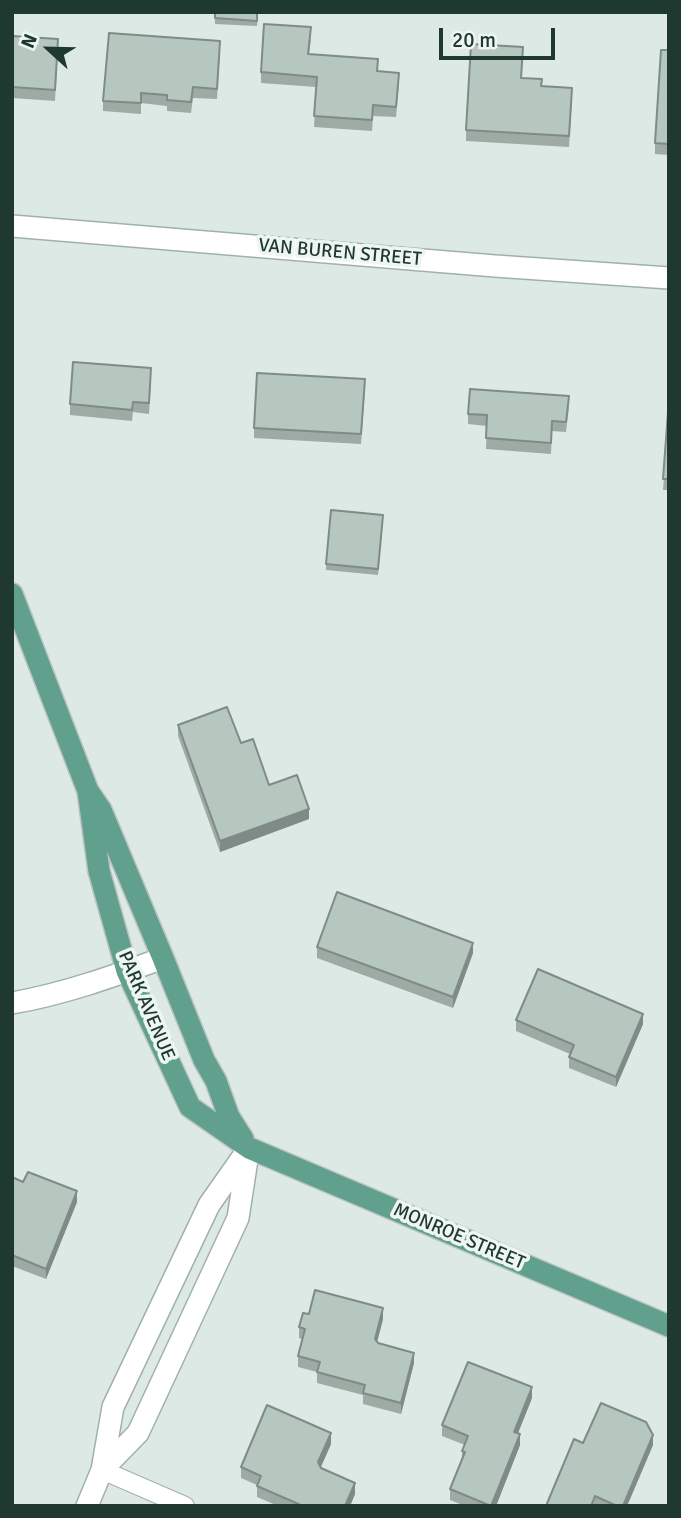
<!DOCTYPE html>
<html>
<head>
<meta charset="utf-8">
<style>
	body { margin:0 }
	#map { position:relative; width:681px; height:1518px; overflow:hidden; background:#dde9e4; font-family:Signika,sans-serif }
	canvas { display:block }
	.frame { position:absolute; inset:0; border:14px solid #1f3931; pointer-events:none }
	.north { position:absolute; left:14px; top:14px; width:70px; height:70px; -webkit-text-stroke:5px #eef6f2; paint-order:stroke; rotate:292deg; font-size:19px; font-weight:700; line-height:28px; text-align:center; color:#1f3931 }
	.north::after { content:''; display:block; margin:auto; width:24px; height:32px; background:#1f3931; clip-path:polygon(50% 0,100% 100%,50% 72%,0 100%) }
	.scale { position:absolute; left:439px; top:28px; width:116px; height:32px; box-sizing:border-box; border:4px solid #1f3931; border-top:0; padding-left:9px; font-size:21px; line-height:24px; white-space:nowrap; color:#1f3931; -webkit-text-stroke:5px #eef6f2; paint-order:stroke }
</style>
</head>
<body>
<div id="map">
<canvas width="681" height="1518"></canvas>
<div class="frame"></div>
<div class="north">N</div>
<div class="scale">20 m</div>
</div>
<script>
const c = document.querySelector('canvas').getContext('2d');
c.lineJoin = 'round';
function stroke(path, color, width, dash) {
  c.strokeStyle = color;
  c.lineWidth = width;
  c.lineCap = dash ? 'butt' : 'round';
  c.setLineDash(dash || []);
  c.stroke(path);
}
function paint(path, color) {
  c.fillStyle = color;
  c.fill(path, 'evenodd');
}
function write(font, color, halo, rows, align = 'center') {
  c.font = font + ' Signika,sans-serif';
  c.lineWidth = 7;
  c.setLineDash([]);
  c.textBaseline = 'middle';
  c.strokeStyle = halo;
  c.fillStyle = color;
  for (const [text, x, y, turn = 0] of rows) {
    c.save();
    c.translate(x, y);
    c.rotate((+turn || 0) * Math.PI / 180);
    c.textAlign = isNaN(turn) ? turn : align;
    if (halo) c.strokeText(text, 0, 0);
    c.fillText(text, 0, 0);
    c.restore();
  }
}
const service = new Path2D(`
	M 102,1470 L 185,1506`);
const tertiary = new Path2D(`
	M 12,226 L 495,266 L 669,278
	M 12,1003 C 64,994 114,976 163,958
	M 102,1470 L 138,1433 L 238,1218 L 248,1153
	M 87,1506 L 102,1470 L 113,1407 L 209,1205 L 249,1148`);
const primary = new Path2D(`
	M 12,594 L 88,791 L 101,810 L 163,958 L 204,1060 L 216,1081 L 229,1117 L 243,1139
	M 88,791 L 99,871 L 127,971 L 190,1107 L 249,1148 L 669,1326`);
stroke(service, '#a0b1ab', 20);
stroke(tertiary, '#a0b1ab', 24);
stroke(primary, '#bcc4c1', 24);
stroke(service, '#fff', 18);
stroke(tertiary, '#fff', 21);
stroke(primary, '#61a08d', 21);
paint(new Path2D(`
	M 215,12 L 258,12 L 257,26 L 215,24 Z
	M 12,36 L 58,50 L 55,101 L 12,98 Z
	M 311,38 L 309,54 L 378,71 L 399,84 L 396,117 L 373,116 L 372,131 L 314,127 L 316,87 L 261,83 L 261,72 Z
	M 669,50 L 669,155 L 655,154 L 655,143 Z
	M 220,52 L 217,99 L 193,98 L 191,113 L 167,111 L 167,106 L 141,103 L 141,114 L 103,111 L 103,101 Z
	M 523,58 L 521,78 L 572,99 L 569,147 L 466,141 L 466,130 Z
	M 151,378 L 149,414 L 133,412 L 132,421 L 70,415 L 70,404 Z
	M 365,390 L 361,444 L 254,438 L 254,428 Z
	M 569,407 L 566,432 L 552,431 L 551,454 L 486,449 L 487,426 L 468,424 L 468,414 Z
	M 669,412 L 669,490 L 663,490 Z
	M 383,521 L 378,575 L 326,570 L 326,564 Z
	M 178,725 L 241,743 L 269,785 L 309,819 L 220,852 L 178,736 Z
	M 317,947 L 473,953 L 453,1008 L 317,958 Z
	M 516,1020 L 643,1024 L 616,1087 L 569,1068 L 569,1057 L 570,1054 L 516,1031 Z
	M 12,1177 L 77,1202 L 46,1279 L 12,1266 Z
	M 309,1314 L 383,1319 L 377,1342 L 414,1363 L 401,1414 L 363,1404 L 363,1395 L 317,1383 L 317,1372 L 298,1367 L 298,1356 L 302,1339 L 299,1338 L 299,1327 Z
	M 532,1398 L 518,1433 L 520,1445 L 496,1506 L 465,1506 L 450,1500 L 450,1489 L 462,1459 L 462,1451 L 465,1445 L 442,1436 L 442,1425 Z
	M 583,1443 L 653,1445 L 627,1506 L 546,1506 Z
	M 331,1444 L 321,1467 L 355,1494 L 350,1506 L 278,1506 L 257,1497 L 257,1485 L 241,1478 L 241,1467 Z`), '#9daba4');
paint(new Path2D(`
	M 309,809 L 309,819 L 220,852 L 220,841 Z
	M 473,943 L 473,953 L 453,1008 L 453,997 Z
	M 643,1014 L 643,1024 L 616,1087 L 616,1077 Z
	M 77,1191 L 77,1202 L 46,1279 L 46,1269 Z
	M 383,1308 L 383,1319 L 375,1350 L 375,1339 Z
	M 414,1353 L 414,1363 L 401,1414 L 401,1403 Z
	M 532,1387 L 532,1398 L 514,1443 L 514,1432 Z
	M 331,1433 L 331,1444 L 318,1473 L 318,1462 Z
	M 520,1434 L 520,1445 L 496,1506 L 491,1506 Z
	M 653,1435 L 653,1445 L 627,1506 L 623,1506 Z
	M 355,1483 L 355,1494 L 350,1506 L 345,1506 Z`), '#7f8b86');
const building = new Path2D(`
	M 215,12 L 257,12 L 257,21 L 215,18 Z
	M 264,24 L 311,27 L 308,54 L 378,59 L 377,71 L 399,73 L 396,107 L 373,105 L 372,120 L 314,116 L 317,77 L 261,72 Z
	M 109,33 L 220,41 L 217,89 L 193,87 L 191,102 L 167,100 L 167,95 L 141,93 L 141,103 L 103,101 Z
	M 12,36 L 58,39 L 55,90 L 12,87 Z
	M 471,44 L 523,47 L 521,78 L 542,79 L 541,86 L 572,88 L 569,136 L 466,130 Z
	M 661,50 L 669,50 L 669,144 L 655,143 Z
	M 73,362 L 151,368 L 149,403 L 133,402 L 132,410 L 70,404 Z
	M 257,373 L 365,379 L 361,434 L 254,428 Z
	M 470,389 L 569,396 L 566,422 L 552,421 L 551,443 L 486,438 L 487,415 L 468,414 Z
	M 668,412 L 669,412 L 669,479 L 663,479 Z
	M 331,510 L 383,515 L 378,569 L 326,564 Z
	M 227,707 L 241,743 L 253,739 L 269,785 L 297,775 L 309,809 L 220,841 L 178,725 Z
	M 337,892 L 473,943 L 453,997 L 317,947 Z
	M 538,969 L 643,1014 L 616,1077 L 569,1057 L 574,1045 L 516,1020 Z
	M 28,1172 L 77,1191 L 46,1269 L 12,1255 L 12,1177 L 23,1182 Z
	M 315,1290 L 383,1308 L 375,1339 L 378,1343 L 414,1353 L 401,1403 L 363,1393 L 365,1385 L 317,1372 L 320,1362 L 298,1356 L 305,1329 L 299,1327 L 303,1313 L 309,1314 Z
	M 468,1362 L 532,1387 L 514,1432 L 520,1434 L 491,1506 L 450,1489 L 465,1452 L 462,1451 L 468,1436 L 442,1425 Z
	M 601,1403 L 646,1422 L 653,1435 L 623,1506 L 617,1506 L 595,1496 L 591,1506 L 546,1506 L 574,1439 L 583,1443 Z
	M 267,1405 L 331,1433 L 318,1462 L 321,1468 L 355,1483 L 345,1506 L 303,1506 L 257,1486 L 261,1476 L 241,1467 Z`);
paint(building, '#b6c7bf');
stroke(building, '#7f8b86', 2);
write('19px', '#1f3931', '#eef6f2', [
	["VAN BUREN STREET",340,253,5],
	["PARK AVENUE",146,1006,67],
	["MONROE STREET",459,1237,23]
]);
</script>
</body>
</html>
